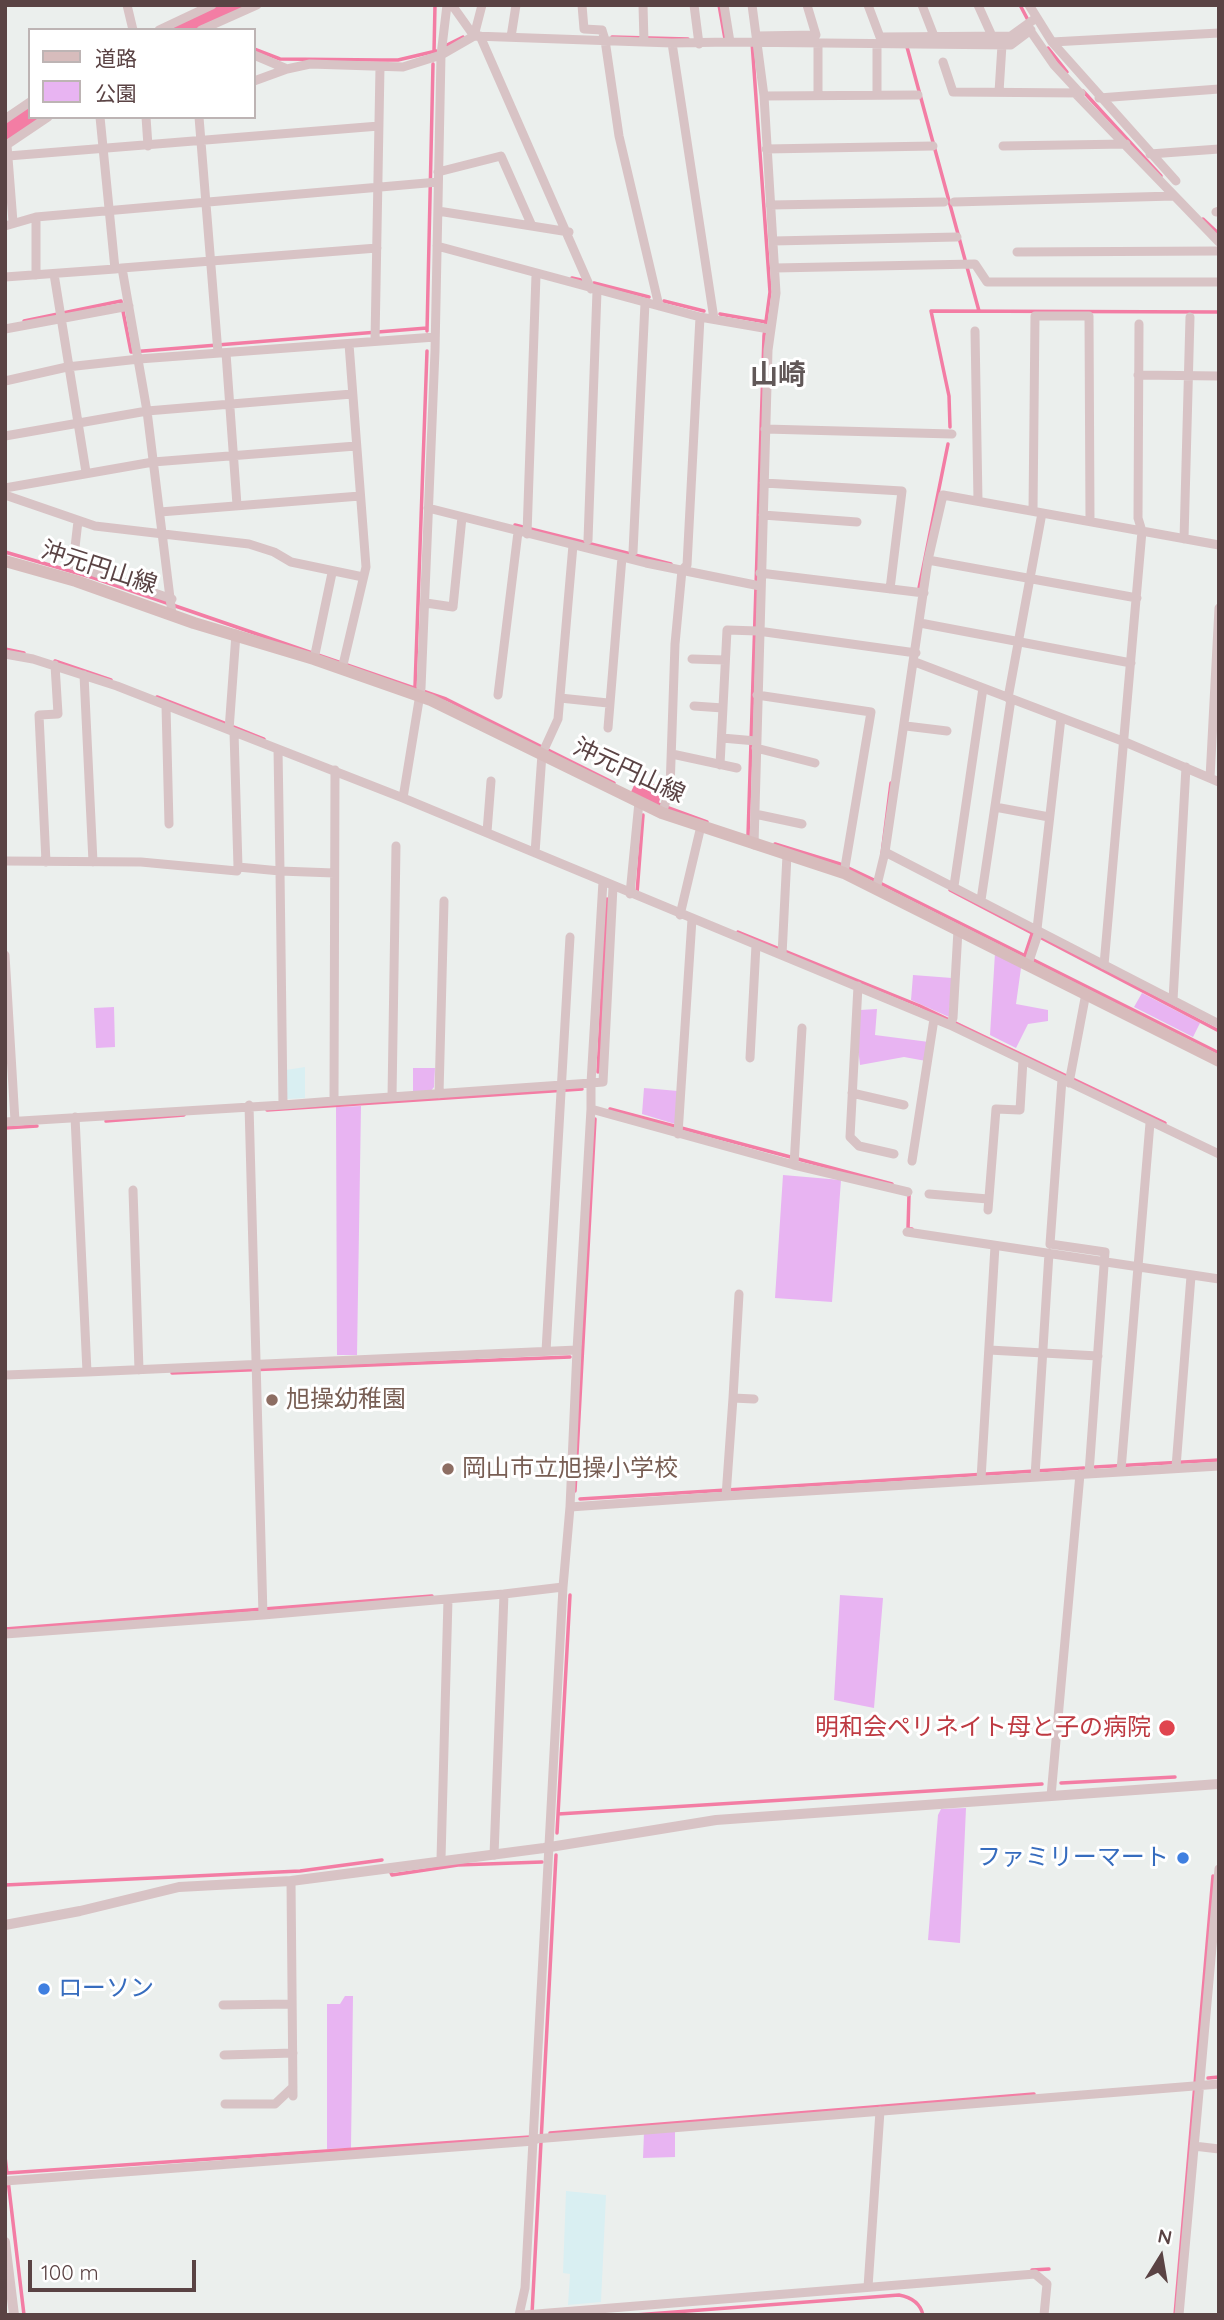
<!DOCTYPE html>
<html>
<head>
<meta charset="utf-8">
<style>
	body { margin:0 }
	#map { position:relative; width:1224px; height:2320px; overflow:hidden; background:#ebefed; font-family:Quicksand,"Noto Sans JP",sans-serif }
	canvas { display:block }
	.frame { position:absolute; inset:0; border:7px solid #5a4344; pointer-events:none }
	.legend { position:absolute; left:28px; top:28px; width:228px; height:91px; box-sizing:border-box; background:#fff; border:2px solid #bdb4b4; margin:0; padding:9px 12px; list-style:none; font-size:21px; color:#5a4344 }
	.legend li { display:flex; align-items:center; gap:14px; height:35px }
	.legend b { width:35px; border:2px solid #bdb4b4 }
	.north { position:absolute; left:1126px; top:2222px; width:70px; height:70px; -webkit-text-stroke:5px #fff; paint-order:stroke; rotate:11deg; font-size:19px; font-weight:700; line-height:28px; text-align:center; color:#5a4344 }
	.north::after { content:''; display:block; margin:auto; width:24px; height:32px; background:#5a4344; clip-path:polygon(50% 0,100% 100%,50% 72%,0 100%) }
	.scale { position:absolute; left:28px; top:2260px; width:168px; height:32px; box-sizing:border-box; border:4px solid #5a4344; border-top:0; padding-left:9px; font-size:21px; line-height:24px; white-space:nowrap; color:#5a4344; -webkit-text-stroke:5px #fff; paint-order:stroke }
</style>
</head>
<body>
<div id="map">
<canvas width="1224" height="2320"></canvas>
<div class="frame"></div>
<ul class="legend">
<li><b style="height:9px;background:#d7bcbc"></b>道路</li>
<li><b style="height:19px;background:#e8b4f2"></b>公園</li>
</ul>
<div class="north">N</div>
<div class="scale">100 m</div>
</div>
<script>
const c = document.querySelector('canvas').getContext('2d');
c.lineJoin = 'round';
function paint(path, color) {
  c.fillStyle = color;
  c.fill(path, 'evenodd');
}
function stroke(path, color, width, dash) {
  c.strokeStyle = color;
  c.lineWidth = width;
  c.lineCap = dash ? 'butt' : 'round';
  c.setLineDash(dash || []);
  c.stroke(path);
}
function write(font, color, halo, rows, align = 'center') {
  c.font = font + ' Quicksand,"Noto Sans JP",sans-serif';
  c.lineWidth = 6;
  c.setLineDash([]);
  c.textBaseline = 'middle';
  c.strokeStyle = halo;
  c.fillStyle = color;
  for (const [text, x, y, turn = 0] of rows) {
    c.save();
    c.translate(x, y);
    c.rotate((+turn || 0) * Math.PI / 180);
    c.textAlign = isNaN(turn) ? turn : align;
    if (halo) c.strokeText(text, 0, 0);
    c.fillText(text, 0, 0);
    c.restore();
  }
}
paint(new Path2D(`
	M 995,953 L 1021,968 L 1016,1004 L 1048,1010 L 1048,1021 L 1028,1024 L 1016,1048 L 990,1035 Z
	M 913,975 L 952,978 L 949,1017 L 911,1000 Z
	M 1142,993 L 1200,1023 L 1193,1037 L 1134,1007 Z
	M 114,1007 L 115,1047 L 96,1048 L 94,1008 Z
	M 877,1009 L 875,1035 L 929,1042 L 926,1061 L 904,1057 L 860,1065 L 858,1048 L 860,1010 Z
	M 413,1068 L 435,1068 L 434,1087 L 431,1091 L 413,1092 Z
	M 644,1088 L 678,1091 L 675,1124 L 642,1114 Z
	M 361,1106 L 357,1355 L 337,1355 L 336,1107 Z
	M 783,1175 L 841,1180 L 832,1302 L 775,1298 Z
	M 840,1595 L 883,1598 L 874,1708 L 834,1700 Z
	M 966,1808 L 960,1943 L 928,1940 L 938,1815 L 941,1809 Z
	M 345,1996 L 353,1996 L 351,2148 L 327,2149 L 327,2004 L 340,2004 Z
	M 675,2130 L 675,2157 L 643,2158 L 644,2132 Z`), '#e8b4f2');
paint(new Path2D(`
	M 305,1067 L 305,1098 L 287,1099 L 286,1070 Z
	M 566,2191 L 606,2195 L 601,2302 L 568,2305 L 570,2274 L 563,2273 Z`), '#d9eff2');
paint(new Path2D(`
	M 638,777 L 663,788 L 658,806 L 630,794 Z`), '#f37da4');
stroke(new Path2D(`
	M 719,5 L 725,39
	M 1020,5 L 1029,22
	M 612,37 L 688,39
	M 447,45 L 463,37
	M 907,47 L 979,311
	M 1048,48 L 1067,72
	M 254,49 L 280,59 L 381,60 L 398,60 L 436,51
	M 434,52 L 435,5
	M 1083,91 L 1161,176
	M 1203,219 L 1219,234
	M 572,278 L 581,280
	M 594,283 L 649,297
	M 664,301 L 704,311
	M 720,314 L 766,322
	M 24,321 L 121,301 L 131,352 L 427,328
	M 427,331 L 433,64
	M 950,427 L 949,396 L 931,311 L 1219,312
	M 515,525 L 671,564
	M 5,552 L 94,578 L 446,699 L 614,783
	M 919,588 L 948,444
	M 5,649 L 24,653
	M 55,661 L 111,680
	M 415,687 L 427,351
	M 157,697 L 224,723
	M 234,727 L 264,739
	M 655,803 L 707,822
	M 748,836 L 764,336 L 770,292 L 752,42
	M 775,844 L 840,864 L 874,880 L 1219,1053
	M 882,854 L 891,783
	M 950,890 L 1219,1031
	M 637,893 L 643,815
	M 738,932 L 920,1006 L 1165,1123
	M 1025,955 L 1032,934
	M 598,1072 L 607,899
	M 610,1109 L 892,1184
	M 267,1110 L 582,1089
	M 106,1121 L 184,1115
	M 5,1128 L 37,1126
	M 909,1195 L 908,1229 L 912,1229
	M 172,1373 L 570,1357
	M 1095,1467 L 1219,1460
	M 575,1491 L 595,1119
	M 580,1499 L 1084,1468
	M 5,1629 L 432,1596
	M 1061,1783 L 1175,1777
	M 558,1814 L 1042,1784
	M 557,1833 L 570,1595
	M 391,1873 L 392,1875 L 458,1865 L 542,1862
	M 5,1885 L 300,1871 L 382,1860
	M 1208,2078 L 1219,2077
	M 550,2133 L 1034,2094
	M 5,2157 L 7,2173
	M 7,2173 L 530,2137
	M 8,2180 L 24,2315
	M 1032,2270 L 1049,2269
	M 532,2314 L 556,1855
	M 635,2315 L 899,2295 C 910,2297 920,2302 923,2315
	M 1175,2315 L 1213,1876`), '#f37da4', 3.5);
stroke(new Path2D(`
	M 183,30 L 237,5
	M 5,129 L 30,113`), '#f37da4', 21);
stroke(new Path2D(`
	M 127,5 L 133,30
	M 447,5 L 441,55 L 435,351 L 421,688 L 403,798 L 950,1025
	M 452,5 L 474,36
	M 582,5 L 584,29 L 602,30 L 605,40 L 619,136 L 659,306
	M 643,5 L 644,42
	M 694,5 L 699,44
	M 752,5 L 764,96 L 776,293 L 768,350 L 754,845
	M 868,5 L 880,37 L 1011,36 L 1036,18
	M 922,5 L 934,36
	M 978,5 L 992,36
	M 1029,5 L 1052,42 L 1176,181
	M 1027,26 L 1054,65 L 1080,93
	M 159,30 L 212,5
	M 201,30 L 257,5
	M 474,36 L 482,5
	M 480,36 L 591,289
	M 757,36 L 816,35 L 807,5
	M 511,37 L 516,5
	M 730,42 L 1011,45 L 1031,30
	M 1052,42 L 1219,33
	M 672,43 L 714,319
	M 818,44 L 818,95
	M 254,55 L 287,69 L 310,64 L 403,67 L 441,55 L 474,36 L 672,43 L 730,42 L 724,5
	M 943,62 L 953,92 L 1081,93
	M 254,81 L 287,69
	M 999,92 L 1002,45
	M 1076,94 L 1219,242
	M 877,95 L 877,44
	M 764,96 L 918,95
	M 1099,98 L 1219,89
	M 100,117 L 115,269 L 122,268 L 147,411 L 172,614
	M 146,117 L 148,146
	M 199,117 L 218,353
	M 5,119 L 30,102
	M 7,145 L 13,222
	M 5,146 L 48,117
	M 1003,146 L 1126,144
	M 766,149 L 933,146
	M 1150,154 L 1219,149
	M 8,156 L 379,126
	M 438,172 L 501,156 L 532,226
	M 954,202 L 1174,196
	M 770,205 L 944,202
	M 438,211 L 569,232
	M 1216,212 L 1219,211
	M 36,217 L 36,275
	M 5,226 L 36,217 L 438,182
	M 773,241 L 957,237
	M 437,246 L 700,317 L 769,329
	M 1017,252 L 1219,251
	M 122,268 L 377,248
	M 775,268 L 975,264 L 987,282 L 1219,282
	M 54,274 L 86,472
	M 5,277 L 115,269
	M 5,329 L 129,306
	M 975,331 L 978,501
	M 375,341 L 380,67
	M 226,353 L 237,505
	M 1138,375 L 1219,376
	M 5,381 L 67,367 L 139,359 L 435,337
	M 765,429 L 952,434
	M 5,436 L 147,411 L 352,394
	M 764,483 L 902,491 L 890,589
	M 5,488 L 153,462 L 356,446
	M 5,495 L 95,526 L 249,544 L 274,552 L 291,562 L 363,577
	M 428,508 L 646,563 L 760,586
	M 1033,511 L 1035,316 L 1089,316 L 1090,521
	M 160,512 L 360,496
	M 763,515 L 857,522
	M 78,521 L 73,565 L 172,599
	M 527,534 L 536,275
	M 1184,539 L 1190,317
	M 588,540 L 597,291
	M 633,552 L 645,303
	M 928,560 L 1137,598
	M 760,573 L 924,593
	M 426,603 L 453,607 L 462,517
	M 920,623 L 1131,663
	M 5,654 L 33,659 L 117,686 L 403,798
	M 314,659 L 332,573
	M 692,659 L 725,660
	M 915,662 L 1125,742 L 1219,782
	M 342,669 L 366,567 L 349,344
	M 84,675 L 93,862
	M 498,695 L 518,532
	M 757,695 L 871,712 L 844,873
	M 560,698 L 608,703
	M 1008,698 L 1042,513
	M 166,706 L 169,824
	M 694,706 L 723,708
	M 906,726 L 947,731
	M 608,728 L 622,557
	M 229,730 L 236,634
	M 234,732 L 238,867 L 280,871 L 278,749
	M 722,738 L 756,741
	M 756,748 L 815,763
	M 672,754 L 737,768
	M 720,765 L 727,630 L 758,631 L 916,653
	M 335,770 L 334,1101 L 591,1083 L 603,881
	M 1210,778 L 1219,608
	M 995,807 L 1049,817
	M 662,813 L 670,789 L 675,644 L 682,570 L 687,565 L 700,317
	M 755,814 L 802,824
	M 487,832 L 491,781
	M 885,852 L 928,560 L 943,495 L 1219,545
	M 535,853 L 542,754 L 558,719 L 573,545
	M 5,861 L 141,862 L 237,871 L 238,867
	M 46,862 L 39,715 L 58,714 L 55,665
	M 954,886 L 983,688
	M 876,889 L 885,852 L 1219,1024
	M 630,894 L 639,802
	M 981,900 L 1011,699
	M 680,915 L 701,826
	M 1037,929 L 1061,718
	M 958,930 L 953,1018 L 950,1025 L 1219,1154
	M 5,955 L 15,1121
	M 782,955 L 787,855
	M 1028,964 L 1039,931
	M 1104,965 L 1142,531 L 1138,518 L 1139,324
	M 858,986 L 850,1137 L 859,1146 L 894,1154
	M 1173,1000 L 1186,767
	M 802,1028 L 794,1165 L 908,1192
	M 750,1058 L 756,945
	M 1062,1079 L 1050,1244 L 1105,1252 L 1089,1473
	M 1069,1083 L 1086,993
	M 852,1093 L 904,1105
	M 439,1094 L 444,901
	M 392,1097 L 396,846
	M 334,1101 L 283,1105 L 280,871 L 334,873
	M 249,1105 L 263,1615 L 504,1594
	M 591,1109 L 591,1083 L 603,1082 L 613,887
	M 5,1122 L 283,1105
	M 678,1134 L 692,919
	M 912,1161 L 934,1019
	M 133,1190 L 139,1370
	M 929,1194 L 988,1199
	M 988,1210 L 996,1109 L 1020,1110 L 1023,1060
	M 907,1232 L 1219,1279
	M 739,1294 L 733,1398 L 754,1399
	M 989,1350 L 1098,1356
	M 546,1351 L 570,937
	M 87,1372 L 577,1350 L 591,1109 L 794,1165
	M 5,1375 L 87,1372 L 75,1117
	M 733,1398 L 726,1496 L 1219,1466
	M 1176,1467 L 1191,1276
	M 1121,1470 L 1150,1123
	M 1035,1476 L 1049,1253
	M 981,1479 L 995,1246
	M 570,1507 L 577,1350
	M 5,1634 L 263,1615
	M 1051,1796 L 1080,1474
	M 494,1855 L 504,1594 L 563,1587
	M 441,1859 L 448,1599
	M 291,1881 L 293,2096
	M 223,2005 L 292,2004
	M 224,2055 L 293,2053
	M 225,2104 L 275,2104 L 293,2087
	M 534,2139 L 1219,2084
	M 1194,2146 L 1219,2149
	M 5,2181 L 534,2141
	M 868,2287 L 880,2111
	M 519,2315 L 525,2288 L 563,1587 L 570,1507 L 726,1496
	M 524,2315 L 1035,2274 L 1047,2284 L 1044,2315
	M 1179,2315 L 1219,1869`), '#d8c3c5', 9);
stroke(new Path2D(`
	M 5,1925 L 80,1911 L 179,1887 L 291,1881 L 544,1848 L 716,1820 L 1219,1784
	M 5,2242 L 14,2315`), '#d8c3c5', 10);
stroke(new Path2D(`
	M 5,561 L 76,581 L 194,623 L 314,659 L 431,700 L 662,813 L 844,873 L 1219,1061`), '#d7bcbc', 12);
for (const [x, y, r, color] of [
	[272,1400,7,"#8d6e63"],
	[448,1469,7,"#8d6e63"],
	[1167,1728,9,"#e0444e"],
	[1183,1858,7,"#3f7fe0"],
	[44,1989,7,"#3f7fe0"]
]) {
  const dot = new Path2D();
  dot.arc(x, y, r, 0, 2 * Math.PI);
  c.fillStyle = color;
  c.fill(dot);
  stroke(dot, '#fff', 2.5);
}
write('24px', '#5a4344', '#fff', [
	["沖元円山線",99,568,18],
	["沖元円山線",629,771,25]
]);
write('24px', '#785e54', '#fff', [
	["旭操幼稚園",286,1400],
	["岡山市立旭操小学校",462,1469]
], 'left');
write('24px', '#be3a42', '#fff', [
	["明和会ペリネイト母と子の病院",1151,1728]
], 'right');
write('24px', '#366cbe', '#fff', [
	["ファミリーマート",1169,1858],
	["ローソン",58,1989,"left"]
], 'right');
write('bold 28px', '#615858', '#fff', [
	["山崎",778,376]
]);
</script>
</body>
</html>
